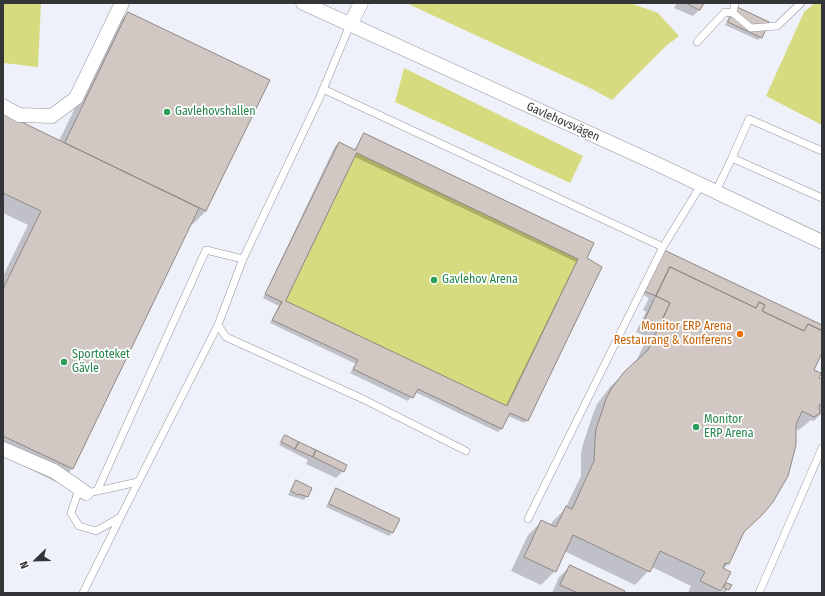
<!DOCTYPE html>
<html>
<head>
<meta charset="utf-8">
<style>
	body { margin:0 }
	#map { position:relative; width:825px; height:596px; overflow:hidden; background:#eff1fa; font-family:"Fira Sans Condensed",sans-serif }
	canvas { display:block }
	.frame { position:absolute; inset:0; border:4px solid #343538; pointer-events:none }
	.north { position:absolute; left:16px; top:540px; width:40px; height:40px; -webkit-text-stroke:3px #fff; paint-order:stroke; rotate:247deg; font-size:11px; font-weight:700; line-height:16px; text-align:center; color:#343538 }
	.north::after { content:''; display:block; margin:auto; width:14px; height:18px; background:#343538; clip-path:polygon(50% 0,100% 100%,50% 72%,0 100%) }
</style>
</head>
<body>
<div id="map">
<canvas width="825" height="596"></canvas>
<div class="frame"></div>
<div class="north">N</div>
</div>
<script>
const c = document.querySelector('canvas').getContext('2d');
c.lineJoin = 'round';
function paint(path, color) {
  c.fillStyle = color;
  c.fill(path, 'evenodd');
}
function stroke(path, color, width, dash) {
  c.strokeStyle = color;
  c.lineWidth = width;
  c.lineCap = dash ? 'butt' : 'round';
  c.setLineDash(dash || []);
  c.stroke(path);
}
function write(font, color, halo, rows, align = 'center') {
  c.font = font + ' "Fira Sans Condensed",sans-serif';
  c.lineWidth = 3.5;
  c.setLineDash([]);
  c.textBaseline = 'middle';
  c.strokeStyle = halo;
  c.fillStyle = color;
  for (const [text, x, y, turn = 0] of rows) {
    c.save();
    c.translate(x, y);
    c.rotate((+turn || 0) * Math.PI / 180);
    c.textAlign = isNaN(turn) ? turn : align;
    if (halo) c.strokeText(text, 0, 0);
    c.fillText(text, 0, 0);
    c.restore();
  }
}
paint(new Path2D(`
	M 4,3 L 41,3 L 38,67 L 3,63 L 3,6 Z
	M 406,3 L 630,3 L 658,13 L 679,36 L 666,46 L 612,100 L 588,87 Z
	M 815,3 L 822,3 L 822,125 L 766,96 L 804,12 Z
	M 404,68 L 583,156 L 570,183 L 395,102 Z
	M 364,133 L 594,243 L 587,258 L 602,267 L 528,421 L 510,413 L 502,429 L 418,389 L 413,398 L 353,369 L 358,360 L 272,320 L 281,302 L 265,294 L 339,142 L 355,150 Z`), '#d7db7f');
paint(new Path2D(`
	M 677,3 L 703,3 L 700,9 L 693,16 L 674,8 Z
	M 732,11 L 761,37 L 758,40 L 725,25 Z
	M 128,13 L 206,211 L 192,225 L 190,224 L 72,469 L 58,483 L 3,456 L 3,276 L 28,225 L 3,213 L 3,114 L 59,141 L 114,27 Z
	M 365,134 L 592,243 L 527,420 L 524,423 L 508,416 L 501,429 L 498,432 L 415,392 L 408,401 L 350,373 L 356,364 L 270,323 L 279,306 L 263,298 L 335,146 L 339,143 L 354,151 L 361,138 ZM 355,157 L 576,262 L 505,407 L 285,301 Z
	M 661,254 L 822,326 L 820,331 L 822,332 L 822,351 L 813,371 L 817,378 L 822,380 L 822,413 L 814,421 L 811,420 L 799,430 L 795,428 L 728,564 L 723,569 L 721,590 L 718,593 L 688,593 L 691,586 L 652,567 L 635,585 L 564,551 L 555,571 L 541,585 L 511,571 L 528,535 L 542,521 L 550,526 L 553,521 L 565,509 L 581,476 L 581,454 L 583,444 L 593,414 L 597,404 L 610,387 L 635,363 L 648,337 L 636,332 L 646,312 L 643,310 L 649,298 L 642,294 ZM 661,283 L 655,301 L 653,300 Z
	M 285,436 L 343,471 L 336,478 L 306,464 L 308,460 L 279,445 Z
	M 296,482 L 307,496 L 304,500 L 288,495 L 293,485 Z
	M 336,489 L 398,519 L 392,533 L 389,536 L 326,507 L 333,493 Z
	M 570,567 L 623,593 L 552,593 L 559,577 Z
	M 727,584 L 730,586 L 725,593 L 722,592 Z`), '#0003');
const building = new Path2D(`
	M 686,3 L 704,3 L 700,10 Z
	M 735,6 L 769,22 L 762,38 L 728,22 Z
	M 128,12 L 270,80 L 206,211 L 65,143 Z
	M 3,113 L 199,208 L 73,469 L 3,436 L 3,289 L 41,211 L 3,193 Z
	M 364,133 L 594,243 L 587,258 L 602,267 L 528,421 L 510,413 L 502,429 L 418,389 L 413,398 L 353,369 L 358,360 L 272,320 L 282,302 L 265,294 L 339,142 L 355,150 ZM 357,153 L 578,259 L 507,406 L 286,301 Z
	M 664,250 L 822,325 L 821,330 L 808,324 L 804,331 L 762,311 L 765,305 L 759,302 L 756,308 L 670,267 L 656,296 L 644,291 Z
	M 670,267 L 756,308 L 759,302 L 765,305 L 762,311 L 804,331 L 808,324 L 822,331 L 822,353 L 814,370 L 821,373 L 819,378 L 822,379 L 822,405 L 820,404 L 819,406 L 820,413 L 814,417 L 802,411 L 796,425 L 796,445 L 788,476 L 773,502 L 763,514 L 744,532 L 729,564 L 725,563 L 723,568 L 731,572 L 721,591 L 700,581 L 705,572 L 660,551 L 650,572 L 573,535 L 556,572 L 524,557 L 541,520 L 556,527 L 566,506 L 572,509 L 594,461 L 595,440 L 596,429 L 606,399 L 611,389 L 624,372 L 648,350 L 670,303 L 656,296 Z
	M 656,296 L 670,303 L 657,331 L 643,324 Z
	M 285,435 L 299,442 L 295,449 L 281,442 Z
	M 299,442 L 316,450 L 313,457 L 295,449 Z
	M 316,450 L 347,465 L 344,472 L 313,457 Z
	M 296,480 L 312,488 L 308,497 L 299,494 L 298,495 L 291,491 Z
	M 336,488 L 400,519 L 393,533 L 329,504 Z
	M 570,565 L 625,591 L 624,593 L 578,593 L 560,585 Z
	M 727,583 L 732,585 L 729,590 L 724,588 Z`);
paint(building, '#d1c8c4');
stroke(building, '#8f8782', 1);
const service = new Path2D(`
	M 733,13 L 751,28 L 777,26 L 801,3
	M 697,42 L 725,12 L 733,13 L 735,3
	M 323,89 L 663,247
	M 732,158 L 749,119 L 822,151
	M 716,191 L 732,158 L 822,198
	M 218,325 L 226,337 L 363,399 L 466,451
	M 97,491 L 138,482
	M 119,518 L 96,531 L 79,526 L 71,513 L 77,495 L 97,491 L 206,250 L 243,259
	M 528,519 L 663,247 L 701,185
	M 83,593 L 120,518 L 218,325 L 243,259 L 319,99 L 350,25
	M 759,593 L 822,448`);
const minor = new Path2D(`
	M 303,3 L 657,164 L 822,242
	M 350,25 L 361,3
	M 3,106 L 19,115 L 52,116 L 76,98 L 122,3
	M 3,449 L 54,471 L 86,493`);
stroke(service, '#93959d', 8);
stroke(minor, '#93959d', 15);
stroke(service, '#fff', 7);
stroke(minor, '#fff', 14);
for (const [x, y, r, color] of [
	[167,112,4,"#2e9e5b"],
	[434,280,4,"#2e9e5b"],
	[740,334,4,"#e8710a"],
	[64,362,4,"#2e9e5b"],
	[696,427,4,"#2e9e5b"]
]) {
  const dot = new Path2D();
  dot.arc(x, y, r, 0, 2 * Math.PI);
  c.fillStyle = color;
  c.fill(dot);
  stroke(dot, '#fff', 1.5);
}
write('12px', '#27864d', '#fff', [
	["Gavlehovshallen",175,112],
	["Gavlehov Arena",442,280],
	["Sportoteket",72,355],
	["Gävle",72,369],
	["Monitor",704,420],
	["ERP Arena",704,434]
], 'left');
write('12px', '#343538', '#fff', [
	["Gavlehovsvägen",563,122,24]
]);
write('12px', '#c56008', '#fff', [
	["Monitor ERP Arena",732,327],
	["Restaurang & Konferens",732,341]
], 'right');
</script>
</body>
</html>
